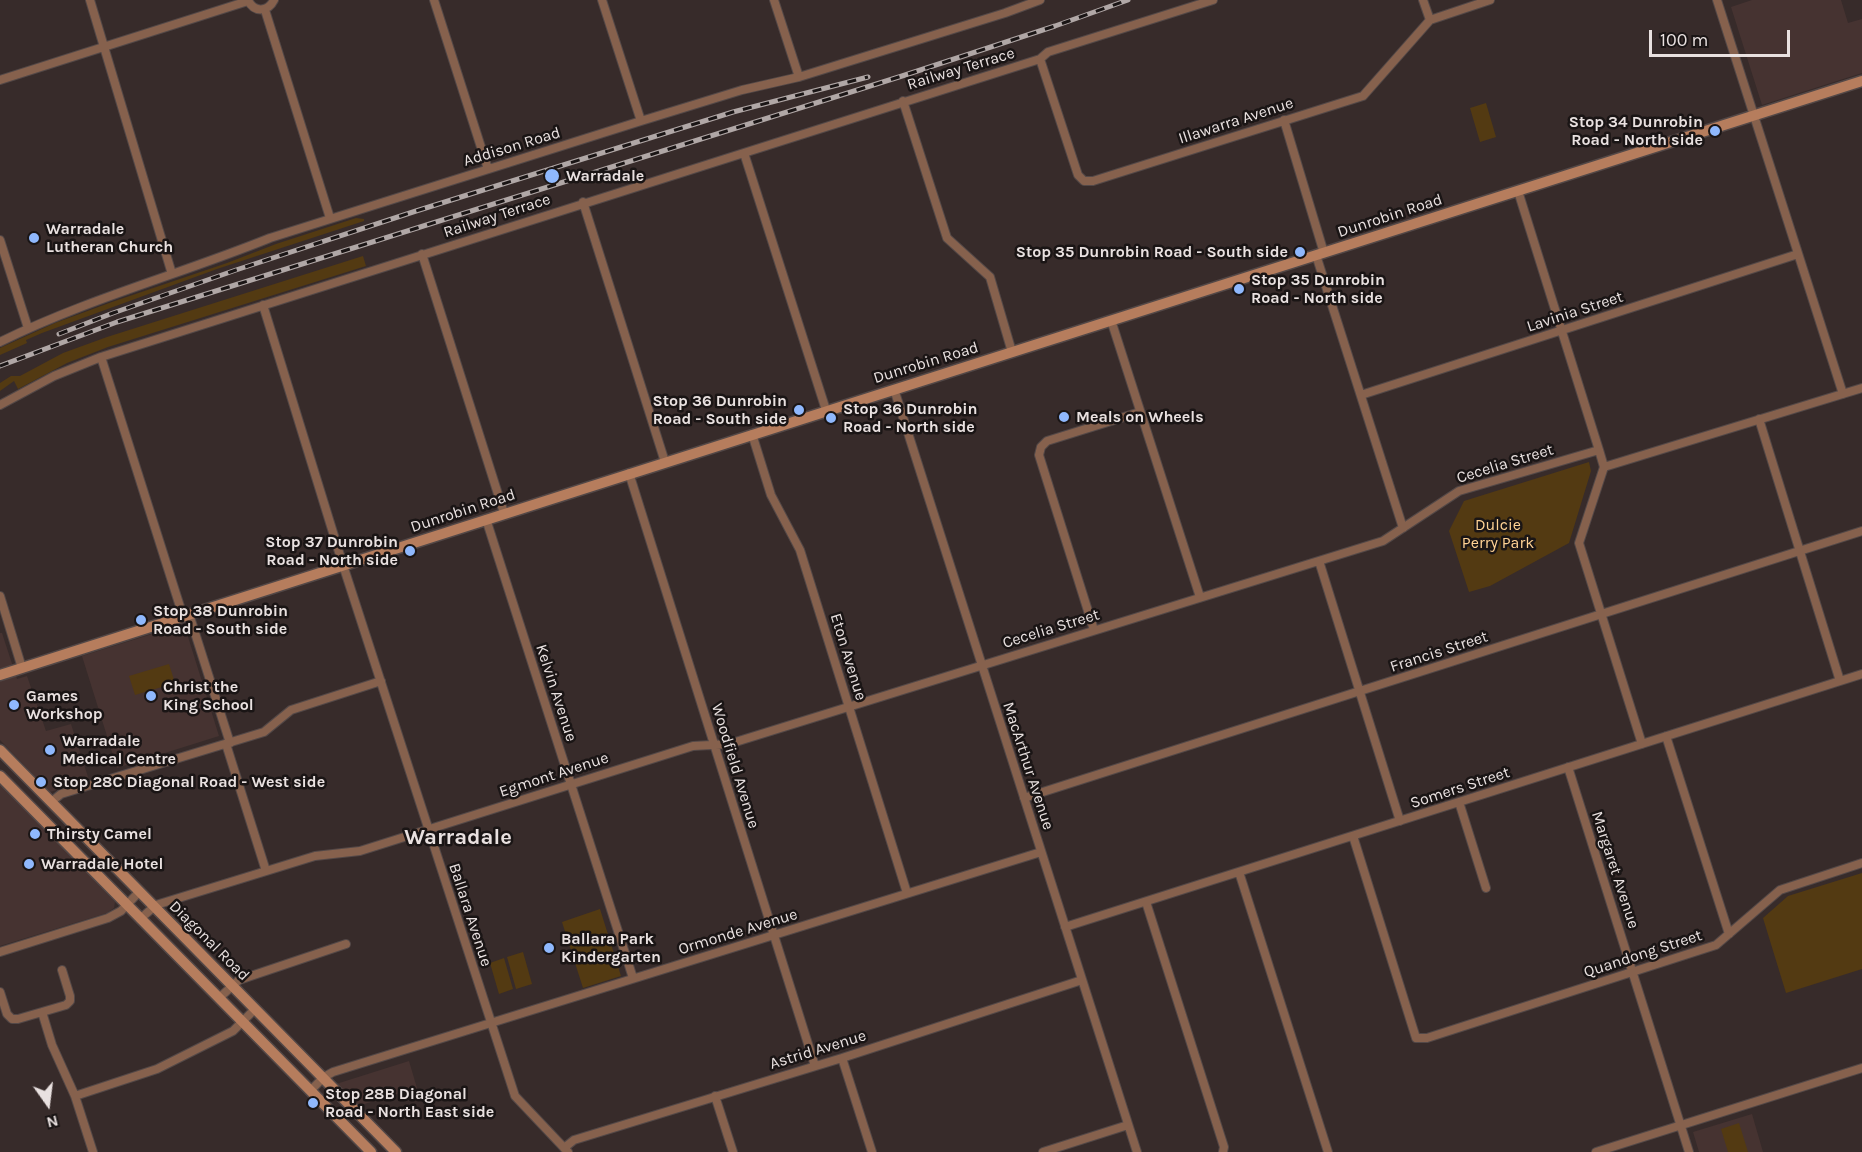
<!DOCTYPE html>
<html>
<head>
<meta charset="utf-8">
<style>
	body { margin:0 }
	#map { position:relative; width:1862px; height:1152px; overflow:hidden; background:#372b2a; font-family:Karla,sans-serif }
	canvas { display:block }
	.north { position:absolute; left:18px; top:1074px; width:60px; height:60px; -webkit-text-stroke:4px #1a1515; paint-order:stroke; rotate:166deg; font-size:16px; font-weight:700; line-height:24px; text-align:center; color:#e9e1e0 }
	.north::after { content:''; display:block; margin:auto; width:21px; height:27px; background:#e9e1e0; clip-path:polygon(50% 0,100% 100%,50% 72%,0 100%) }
	.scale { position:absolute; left:1649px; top:30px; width:141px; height:27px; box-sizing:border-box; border:3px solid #e9e1e0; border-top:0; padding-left:8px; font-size:18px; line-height:21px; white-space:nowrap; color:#e9e1e0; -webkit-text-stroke:4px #1a1515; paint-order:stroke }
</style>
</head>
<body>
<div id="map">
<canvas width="1862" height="1152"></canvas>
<div class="north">N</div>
<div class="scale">100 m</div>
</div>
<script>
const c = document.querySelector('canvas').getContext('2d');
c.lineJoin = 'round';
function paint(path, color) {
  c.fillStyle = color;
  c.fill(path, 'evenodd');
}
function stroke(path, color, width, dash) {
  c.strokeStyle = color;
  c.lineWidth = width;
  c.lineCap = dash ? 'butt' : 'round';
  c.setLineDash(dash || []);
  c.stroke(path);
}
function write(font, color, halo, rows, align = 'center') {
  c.font = font + ' Karla,sans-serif';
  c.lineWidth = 5;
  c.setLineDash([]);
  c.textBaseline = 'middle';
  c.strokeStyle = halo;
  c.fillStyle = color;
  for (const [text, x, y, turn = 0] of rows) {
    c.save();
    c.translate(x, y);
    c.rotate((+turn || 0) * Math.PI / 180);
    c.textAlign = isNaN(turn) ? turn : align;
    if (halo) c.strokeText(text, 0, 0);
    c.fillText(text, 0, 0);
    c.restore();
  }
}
paint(new Path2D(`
	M 1752,0 L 1841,0 L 1848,23 L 1862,19 L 1862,73 L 1762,105 L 1731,7 Z
	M 184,624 L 219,736 L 117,768 L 82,656 Z
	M 0,633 L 2,633 L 17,679 L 27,676 L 46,731 L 71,724 L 89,780 L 50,792 L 0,740 Z
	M 0,782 L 115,902 L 114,908 L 107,913 L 0,946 Z
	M 409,1061 L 417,1088 L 358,1106 L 336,1084 Z
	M 1752,1114 L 1763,1152 L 1699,1152 L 1693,1132 Z`), '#463331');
paint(new Path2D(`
	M 1486,103 L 1496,137 L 1480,142 L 1470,108 Z
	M 356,218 L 364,219 L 364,221 L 217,269 L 42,333 L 26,340 L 27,343 L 0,355 L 0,348 L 55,323 L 112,302 L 227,263 L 276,244 Z
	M 363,256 L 366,266 L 108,347 L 67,363 L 18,389 L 14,381 L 0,391 L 0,383 L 11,376 L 20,376 L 63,353 L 107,337 Z
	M 1589,462 L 1591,471 L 1569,543 L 1490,586 L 1469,592 L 1449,531 L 1464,501 Z
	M 169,664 L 175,683 L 135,695 L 129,676 Z
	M 1862,873 L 1862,969 L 1786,993 L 1763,918 L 1788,896 Z
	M 600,909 L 621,976 L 583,988 L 562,922 Z
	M 523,952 L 532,984 L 516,989 L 507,957 Z
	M 504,958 L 513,989 L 499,994 L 490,963 Z
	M 1739,1123 L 1748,1152 L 1728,1152 L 1721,1129 Z`), '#533a12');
const street = new Path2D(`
	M 90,0 L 172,274
	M 248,0 C 254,13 268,12 274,0
	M 434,0 L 488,169
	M 602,0 L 641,121
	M 774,0 L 799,77
	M 1423,0 L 1430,20
	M 1717,0 L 1843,394
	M 265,10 L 330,218
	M 1040,59 L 1078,175 L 1084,181 L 1093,181 L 1363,96 L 1430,20 L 1490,0
	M 0,80 L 248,1
	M 903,101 L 947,238 L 990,277 L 1012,352
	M 1284,120 L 1324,253
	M 744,153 L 826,410
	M 1518,191 L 1599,450
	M 583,202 L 665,462
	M 0,240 L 28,328
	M 422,254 L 504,513
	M 1316,255 L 1403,528
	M 263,305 L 343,565 L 515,1096 L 568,1152
	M 1111,320 L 1200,597
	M 0,342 C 87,299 181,274 270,238 L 641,121 L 742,90 L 799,77 L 1005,13 L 1040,0
	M 101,357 L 183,616
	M 894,389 L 1137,1152
	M 1361,395 L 1798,254
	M 0,405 L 54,376 L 101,357 L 1040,59 L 1048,52 L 1213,0
	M 1759,419 L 1840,681
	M 752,434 L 771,495 L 800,550 L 907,893
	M 1604,467 L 1579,543 L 1642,744
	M 629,473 L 815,1066
	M 486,519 L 633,978
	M 1319,561 L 1400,821
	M 0,596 L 22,668
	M 189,614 L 230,743
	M 1094,630 L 1039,455 L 1041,447 L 1047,441 L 1140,412
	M 1666,736 L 1729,934
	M 226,744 L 266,871
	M 1568,767 L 1689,1152
	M 1024,798 L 1862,531
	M 51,802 L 61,794 L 264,732 L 291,710 L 381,681
	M 1459,802 L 1486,888
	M 1353,836 L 1416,1038 L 1427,1038 L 1716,945 L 1780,890 L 1862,863
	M 1239,872 L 1328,1152
	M 1146,902 L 1224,1147 L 1223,1152
	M 140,919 L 156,905 L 315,856 L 360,851 L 693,746 L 729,744 L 1383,541 L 1459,491 L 1599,450 L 1604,467 L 1862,388
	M 1065,927 L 1862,674
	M 0,952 L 108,918 L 121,911 L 139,892
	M 0,992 L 7,1014 L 12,1019 L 18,1019 L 66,1005 L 70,1001 L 70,996 L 62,970
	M 219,998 L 239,980 L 346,944
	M 42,1012 L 52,1045 L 75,1096 L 93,1152
	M 842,1058 L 872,1152
	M 311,1090 L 324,1077 L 333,1072 L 1041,852
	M 75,1096 L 157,1069 L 233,1031 L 255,1009
	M 715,1096 L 733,1152
	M 564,1148 L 574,1140 L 842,1058 L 1082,980
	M 1043,1152 L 1128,1125
	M 1596,1152 L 1862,1068`);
const secondary = new Path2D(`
	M 0,675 L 1862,81
	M 0,750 L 396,1152
	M 0,776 L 371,1152`);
stroke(street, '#534847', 10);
stroke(secondary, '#534847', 13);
stroke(street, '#86614d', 8);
stroke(secondary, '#b67d5d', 10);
const rail = new Path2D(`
	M 59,334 L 113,313 L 236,270 L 416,211 L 733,112 L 868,77
	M 0,366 L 117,322 L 902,76 L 1055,26 L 1128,0`);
stroke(rail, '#b0a7a6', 5);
stroke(rail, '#1a1515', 3, [9]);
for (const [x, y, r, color] of [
	[1715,131,6,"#8fb8fd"],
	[552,176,8,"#8fb8fd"],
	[34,238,6,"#8fb8fd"],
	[1300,252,6,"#8fb8fd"],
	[1239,289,6,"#8fb8fd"],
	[799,410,6,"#8fb8fd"],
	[1064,417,6,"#8fb8fd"],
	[831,418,6,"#8fb8fd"],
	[410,551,6,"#8fb8fd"],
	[141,620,6,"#8fb8fd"],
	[151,696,6,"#8fb8fd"],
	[14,705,6,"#8fb8fd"],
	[50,750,6,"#8fb8fd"],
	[41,782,6,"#8fb8fd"],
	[35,834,6,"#8fb8fd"],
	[29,864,6,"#8fb8fd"],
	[549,948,6,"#8fb8fd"],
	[313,1103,6,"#8fb8fd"]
]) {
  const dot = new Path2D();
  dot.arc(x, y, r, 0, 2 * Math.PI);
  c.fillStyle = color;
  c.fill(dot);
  stroke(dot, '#1a1515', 2);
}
write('16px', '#e9e1e0', '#1a1515', [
	["Railway Terrace",961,69,-17],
	["Illawarra Avenue",1236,121,-18],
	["Addison Road",512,147,-17],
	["Railway Terrace",497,216,-18],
	["Dunrobin Road",1390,216,-18],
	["Lavinia Street",1575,312,-18],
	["Dunrobin Road",926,363,-17],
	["Cecelia Street",1505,464,-17],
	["Dunrobin Road",463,511,-18],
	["Cecelia Street",1051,629,-17],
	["Francis Street",1439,652,-18],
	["Eton Avenue",848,657,73],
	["Kelvin Avenue",556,693,72],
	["Woodfield Avenue",735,766,73],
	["MacArthur Avenue",1028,766,72],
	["Egmont Avenue",554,775,-18],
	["Somers Street",1460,788,-18],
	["Margaret Avenue",1615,870,72],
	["Ballara Avenue",470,915,72],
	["Ormonde Avenue",738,932,-17],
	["Diagonal Road",209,941,45],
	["Quandong Street",1643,954,-18],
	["Astrid Avenue",818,1050,-17]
]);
write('bold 16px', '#e9e1e0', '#1a1515', [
	["Stop 34 Dunrobin",1703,122,"right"],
	["Road - North side",1703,140,"right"],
	["Warradale",566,176],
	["Warradale",46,229],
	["Lutheran Church",46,247],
	["Stop 35 Dunrobin Road - South side",1288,252,"right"],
	["Stop 35 Dunrobin",1251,280],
	["Road - North side",1251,298],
	["Stop 36 Dunrobin",787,401,"right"],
	["Road - South side",787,419,"right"],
	["Stop 36 Dunrobin",843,409],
	["Road - North side",843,427],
	["Meals on Wheels",1076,417],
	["Stop 37 Dunrobin",398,542,"right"],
	["Road - North side",398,560,"right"],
	["Stop 38 Dunrobin",153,611],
	["Road - South side",153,629],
	["Christ the",163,687],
	["King School",163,705],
	["Games",26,696],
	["Workshop",26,714],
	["Warradale",62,741],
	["Medical Centre",62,759],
	["Stop 28C Diagonal Road - West side",53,782],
	["Thirsty Camel",47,834],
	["Warradale Hotel",41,864],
	["Ballara Park",561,939],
	["Kindergarten",561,957],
	["Stop 28B Diagonal",325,1094],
	["Road - North East side",325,1112]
], 'left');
write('16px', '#ffd294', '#1a1515', [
	["Dulcie",1498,525],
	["Perry Park",1498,543]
]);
write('bold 22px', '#e9e1e0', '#1a1515', [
	["Warradale",458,838]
]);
</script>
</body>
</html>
